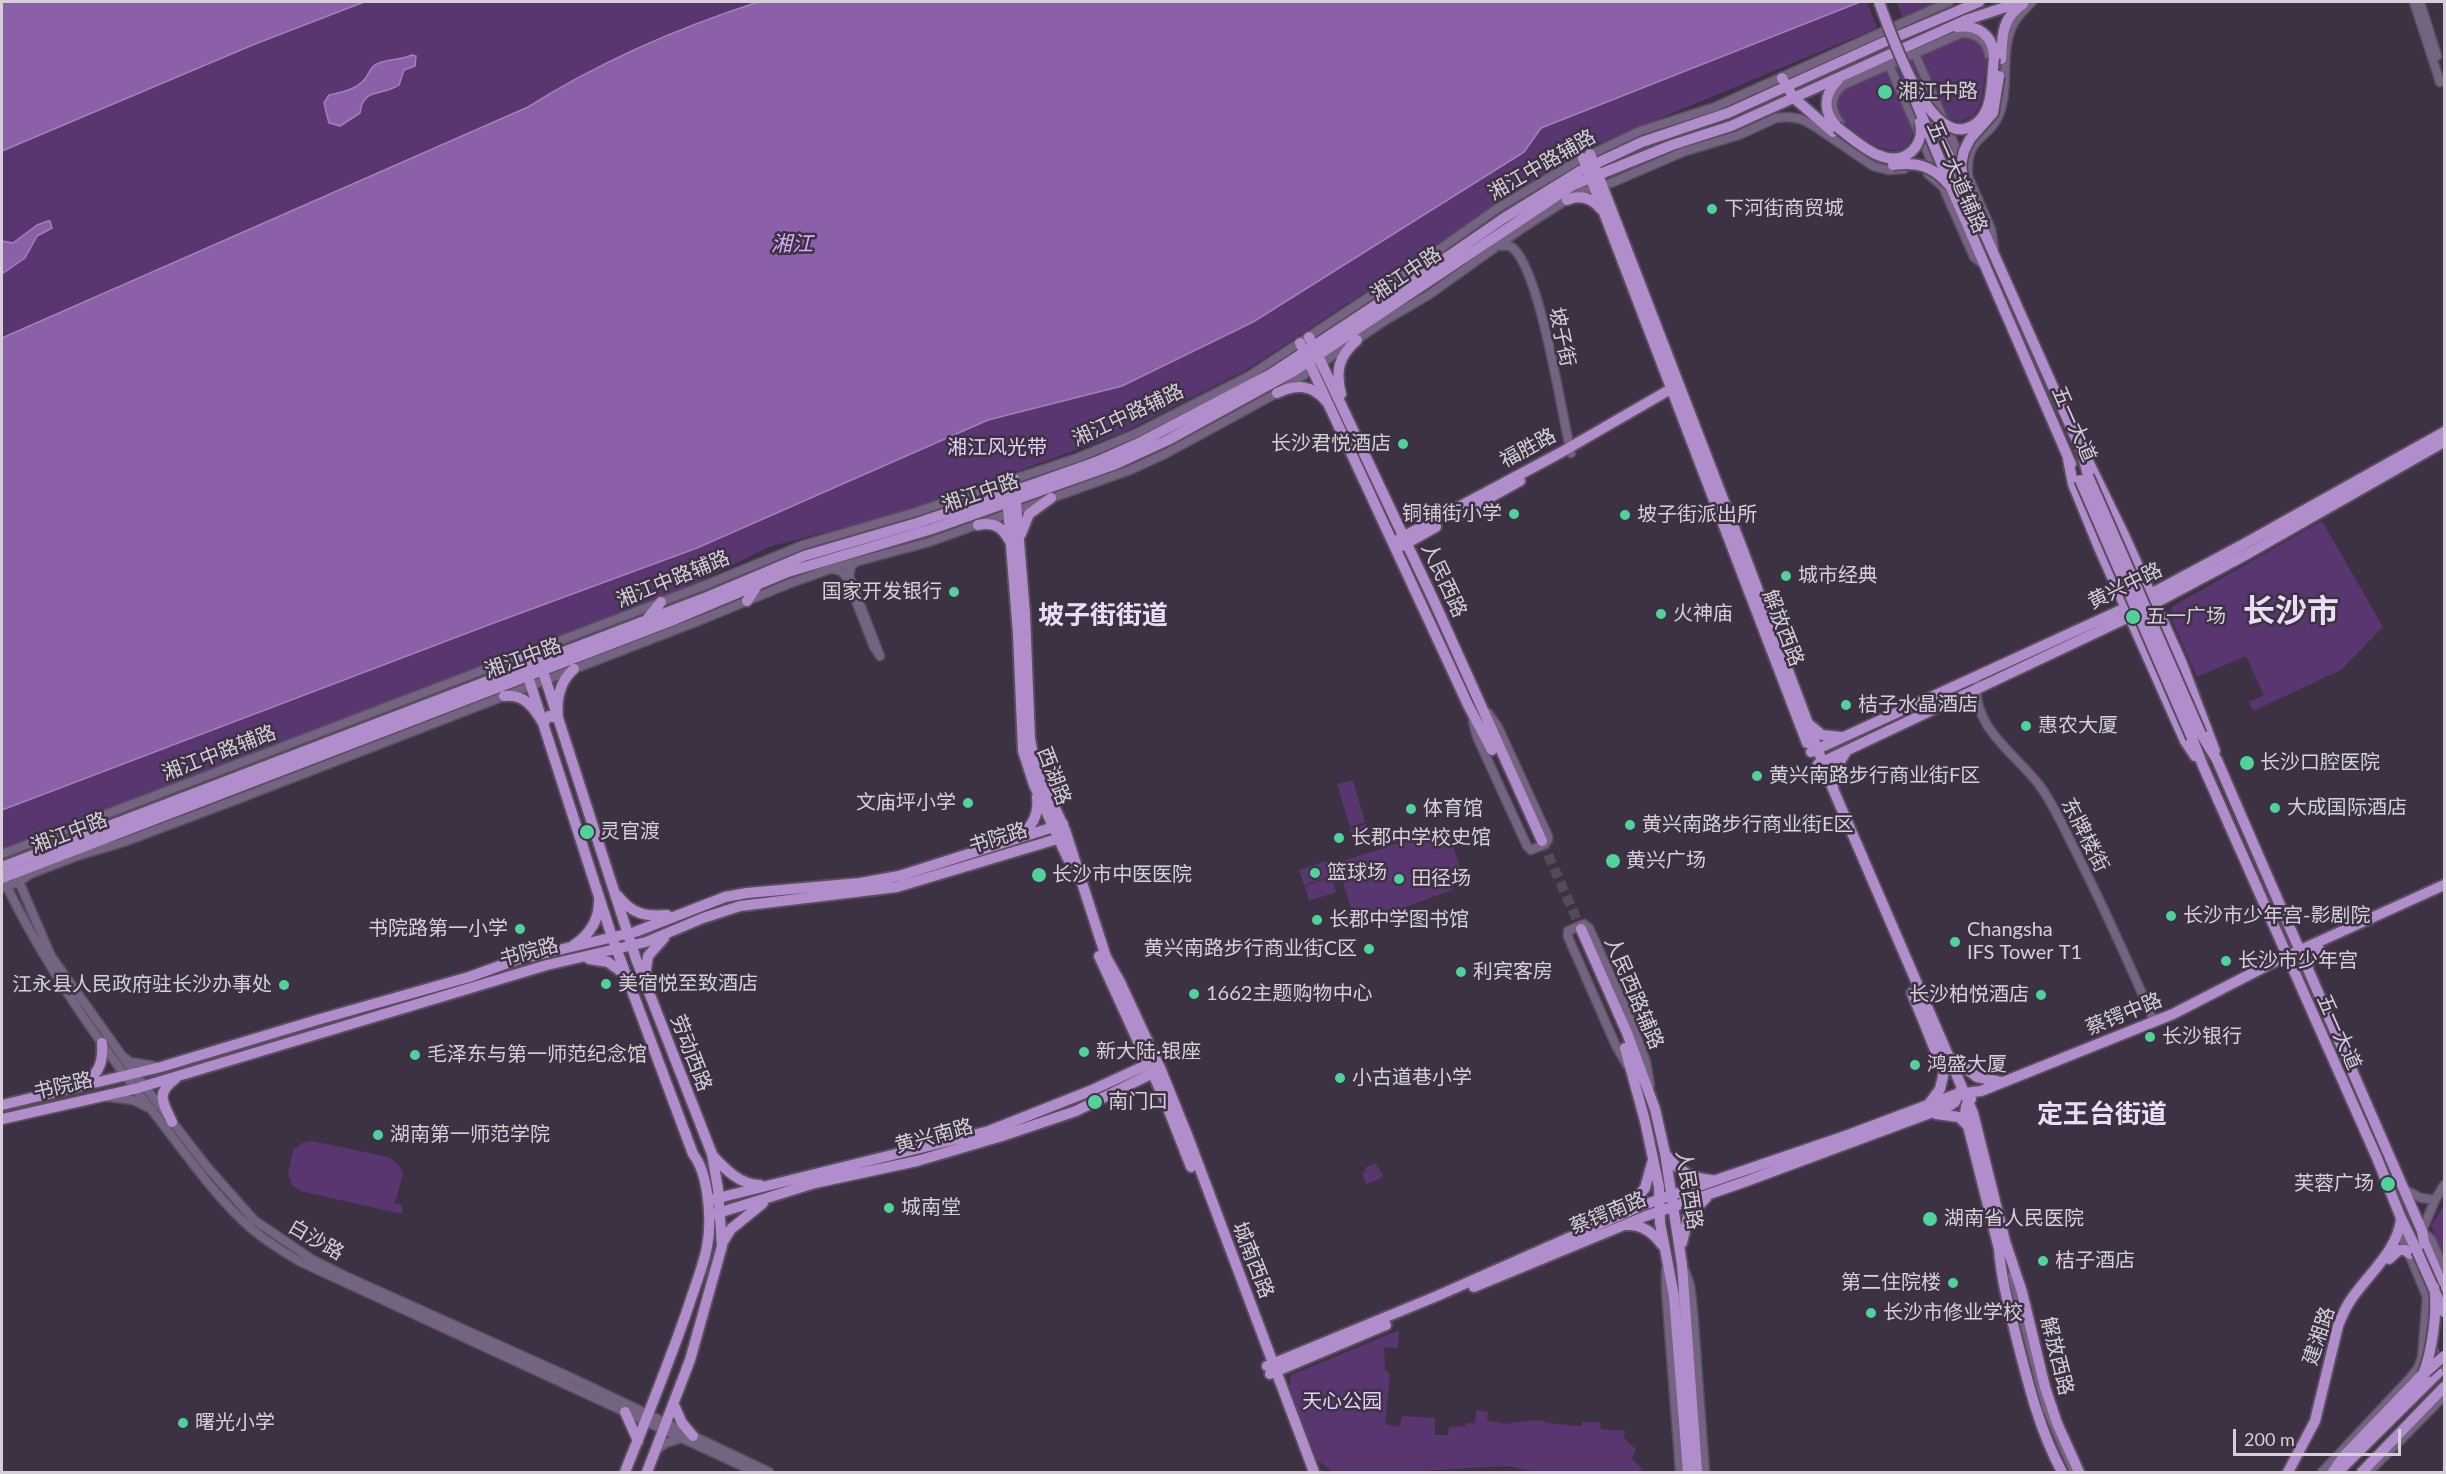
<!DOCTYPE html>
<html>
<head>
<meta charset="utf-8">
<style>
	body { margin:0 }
	#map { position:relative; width:2446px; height:1474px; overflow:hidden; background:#3c3243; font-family:Lato,sans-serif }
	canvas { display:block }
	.frame { position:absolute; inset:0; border:3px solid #d6cfda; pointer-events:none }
	.scale { position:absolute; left:2233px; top:1429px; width:168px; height:27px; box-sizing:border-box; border:3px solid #d6cfda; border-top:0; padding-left:8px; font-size:18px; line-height:21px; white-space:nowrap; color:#d6cfda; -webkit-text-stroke:4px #3c3243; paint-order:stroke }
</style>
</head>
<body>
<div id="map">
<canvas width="2446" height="1474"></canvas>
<div class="frame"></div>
<div class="scale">200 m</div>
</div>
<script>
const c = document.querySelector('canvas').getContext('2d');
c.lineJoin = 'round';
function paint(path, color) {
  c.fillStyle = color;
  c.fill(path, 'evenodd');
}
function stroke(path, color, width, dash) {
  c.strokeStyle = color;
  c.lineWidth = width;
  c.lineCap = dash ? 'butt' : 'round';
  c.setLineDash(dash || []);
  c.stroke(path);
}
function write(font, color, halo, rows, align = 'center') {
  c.font = font + ' Lato,"Noto Sans SC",sans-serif';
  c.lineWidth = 5;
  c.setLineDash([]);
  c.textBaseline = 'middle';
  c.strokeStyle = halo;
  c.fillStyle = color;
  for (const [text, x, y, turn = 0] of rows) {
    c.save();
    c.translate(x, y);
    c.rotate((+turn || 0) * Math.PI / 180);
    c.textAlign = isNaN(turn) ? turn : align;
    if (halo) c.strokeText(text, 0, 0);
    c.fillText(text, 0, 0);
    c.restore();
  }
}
paint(new Path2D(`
	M 364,2 L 758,2 C 678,28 599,62 528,107 L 2,338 L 2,151 L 255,44 Z
	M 1860,2 L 1867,2 L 1877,28 L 1591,147 L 1496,206 L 1248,369 L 1120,434 L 905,512 L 768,547 L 688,587 L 2,848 L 2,810 L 491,624 L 697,548 L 988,420 L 1122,386 L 1253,322 L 1524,152 L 1541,128 Z
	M 1900,2 L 1938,2 L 1903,19 L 1897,3 Z
	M 1961,36 L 1978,39 L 1986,54 L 1987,60 L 1981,103 L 1973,116 L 1960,122 L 1948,119 L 1940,113 L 1925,93 L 1909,100 C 1910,110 1915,122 1913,132 C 1906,177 1836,127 1836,105 C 1836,98 1839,94 1844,89 Z
	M 2322,521 L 2383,627 L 2341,670 L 2253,711 L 2249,702 L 2264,695 L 2246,656 L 2197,677 L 2170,615 L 2173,606 Z
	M 1353,780 L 1365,822 L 1350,827 L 1337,784 Z
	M 1366,824 L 1372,843 L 1356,848 L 1350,829 Z
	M 1447,827 L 1460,867 L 1452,890 L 1356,925 L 1337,863 Z
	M 1327,861 L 1331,876 L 1304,885 L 1299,870 Z
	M 1332,877 L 1336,892 L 1309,901 L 1305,886 Z
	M 312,1141 L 389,1157 L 398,1164 L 403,1173 L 397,1197 L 393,1203 L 403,1206 L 402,1214 L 300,1191 L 292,1185 L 288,1174 L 293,1150 L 302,1143 Z
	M 1375,1163 L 1383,1175 L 1382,1178 L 1366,1184 L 1362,1173 L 1366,1172 L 1365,1168 Z
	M 2444,1205 L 2444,1256 L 2431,1226 Z
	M 1399,1330 L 1398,1348 L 1384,1347 L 1385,1369 L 1390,1375 L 1385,1424 L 1399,1427 L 1402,1416 L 1435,1418 L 1435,1435 L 1448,1435 L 1449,1427 L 1465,1426 L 1467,1423 L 1475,1423 L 1476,1410 L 1488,1412 L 1487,1420 L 1506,1424 L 1524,1421 L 1540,1420 L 1547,1423 L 1581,1426 L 1583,1422 L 1600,1422 L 1601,1429 L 1626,1431 L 1623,1438 L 1636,1449 L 1632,1459 L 1642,1468 L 1641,1472 L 1538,1472 L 1508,1466 L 1401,1472 L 1333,1472 L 1317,1460 L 1289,1390 L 1291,1375 Z`), '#593670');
const water = new Path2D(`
	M 2,2 L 364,2 L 255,44 L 2,151 Z
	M 758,2 L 1860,2 L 1541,128 L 1524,152 L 1253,322 L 1122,386 L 988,420 L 697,548 L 491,624 L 2,810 L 2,338 L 528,107 C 599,62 678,28 758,2 Z
	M 412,55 L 416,56 L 415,66 L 404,70 L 399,85 C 381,97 363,87 360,113 L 340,126 L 329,123 L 324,103 L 329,95 C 342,92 355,90 364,80 C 370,73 370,66 379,63 C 390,59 401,60 412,55 Z
	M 48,221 L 50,221 L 52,228 L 37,236 L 25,258 L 2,274 L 2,241 L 13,243 L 37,225 Z`);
paint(water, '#8b60a8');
stroke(water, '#a281b7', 1.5);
stroke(new Path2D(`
	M 1542,841 L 1581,929`), '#534a5a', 10, [10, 5]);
const minor = new Path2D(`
	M 2414,2 L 2440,82
	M 2420,2 L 2437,56
	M 1915,54 L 1991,229 L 1994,249
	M 1889,65 L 1974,257 L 1984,265
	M 1840,123 C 1830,110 1830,96 1843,85 L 1962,33 C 1976,33 1987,41 1989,55
	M 1928,174 L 1942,186
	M 1968,174 C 1966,135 1988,141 1999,115 C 2010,87 2000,54 2012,27 C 2016,17 2025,9 2032,2
	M 1501,246 C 1506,245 1510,245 1514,249 C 1541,276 1561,410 1571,453
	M 833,569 L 841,571 L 847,578 L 874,647 L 880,656 L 849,576 L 851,566 L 856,562
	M 1977,683 C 1971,727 2017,755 2040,786 C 2054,805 2064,829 2075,850 C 2103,906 2129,963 2154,1021
	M 1473,722 L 1477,737 L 1527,846 L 1531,850 L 1545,844 L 1548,840 L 1548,836 L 1498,727 L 1488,713
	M 2,854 L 703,586 L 803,545 L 916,512 L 1077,458 L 1137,433 L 1249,376 L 1423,261 L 1498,208 L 1577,161 L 1640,131 L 1715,107 L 1949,2
	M 17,877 L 51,956 L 135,1074 L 208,1168 L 254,1220 L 313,1260 L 345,1276 L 572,1378 L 769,1472
	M 5,883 C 46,968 100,1044 158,1118 C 185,1153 210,1189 242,1220 C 259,1237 280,1250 301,1262 L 755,1472
	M 2,888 L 19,882 L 30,874 L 74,857 L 124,842 L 238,799 L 706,618 L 788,584 L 830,569 L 929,542 L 1130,470 L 1167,453 L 1277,393 L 1386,320 L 1430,294 L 1521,229 L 1568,199 L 1583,191 L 1611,183 L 1683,152 L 1739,135 L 1776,118 L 1788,117 L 1801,119 L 1814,126 L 1873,166 L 1888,170 L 1904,169
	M 125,1058 L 130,1062 L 155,1066
	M 1627,1065 L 1616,1046 L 1568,937 L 1568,931 L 1584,924 L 1589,928 L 1631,1021 L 1646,1062 L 1650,1085
	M 108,1097 L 133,1100 L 147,1107
	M 2404,1189 L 2421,1198 L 2435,1200 L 2422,1231 L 2431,1239 L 2444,1269
	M 2435,1200 L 2444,1185
	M 1666,1270 L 1666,1291 L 1680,1472
	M 1685,1271 L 1690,1285 L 1693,1310 L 1705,1472
	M 2012,1276 L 2046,1407 L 2074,1472
	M 2430,1344 L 2444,1372
	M 656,1450 L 666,1443 L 679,1439
	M 2322,1472 L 2410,1378 L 2418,1368 L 2422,1357 L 2427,1297 L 2399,1230
	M 2369,1472 L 2444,1396`);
const major = new Path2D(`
	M 1957,27 C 1978,24 1994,36 1994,58
	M 2001,59 C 2002,36 2002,17 2023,4
	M 1782,78 L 1794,98 L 1833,132
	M 1925,107 L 1964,187 L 2082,452 L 2088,476
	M 1837,127 C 1823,112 1823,95 1838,80
	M 1590,154 L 1742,548 L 1830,782 L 1973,1113 L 2005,1241 L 2022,1292 L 2045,1387 L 2057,1423 L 2079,1472
	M 1583,158 L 1807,743
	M 1951,187 L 2071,464
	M 1567,200 C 1580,194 1592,198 1601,209
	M 1309,337 L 1433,599 L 1542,841
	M 1300,343 L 1469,707 L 1492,750
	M 1277,393 C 1297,384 1312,384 1327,402
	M 1341,394 C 1335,370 1339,356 1357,340
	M 2068,459 L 2073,484 L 2100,550 L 2185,741 L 2195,756
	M 2088,461 L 2124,535 L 2181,661 L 2215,751
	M 1014,479 L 1025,614 L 1030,739 L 1035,764 L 1065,830 L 1106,957 L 1120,982 L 1161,1070 L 1188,1137 L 1314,1472
	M 1006,482 L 1018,634 L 1023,751 L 1034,785 L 1068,859
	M 1457,516 L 1520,481
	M 978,525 C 993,522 1002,526 1009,540
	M 1021,534 L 1029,514 L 1051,498
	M 1399,539 L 1560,453 L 1676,386
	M 1402,546 L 1436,527
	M 747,601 L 758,584
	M 648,618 L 661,602
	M 536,650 L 636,959 L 712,1154 L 718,1189 L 722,1246 L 690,1360 L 647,1472
	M 521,655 L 612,937 L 693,1154 C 709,1174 712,1222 707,1247 C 703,1267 695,1286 689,1305 C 670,1361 647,1417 625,1472
	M 504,696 C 524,694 533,706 543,723 L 549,716 L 558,718 C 556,699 559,682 574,669
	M 1810,725 L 1822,735 L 1841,737
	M 2201,734 L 2217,760 L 2236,804 L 2422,1231 L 2424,1242 L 2444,1289
	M 2192,738 L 2203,766 L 2377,1158 L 2401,1218 L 2417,1251
	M 1811,752 L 2121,610 L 2244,544 L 2444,432
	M 1818,764 L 2129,617 L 2249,553 L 2444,442
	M 1833,787 L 1835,769 L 1846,752
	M 1021,835 C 1034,825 1039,813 1037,797
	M 2,867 L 702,599 L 804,556 L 917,523 L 1031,485 L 1096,462 L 1141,442 L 1271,374 L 1411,282 L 1504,218 L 1580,171 L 1642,142 L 1728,113 L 1882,43 L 1979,2
	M 2,878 L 676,619 L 788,572 L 932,529 L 1116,464 L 1168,440 L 1294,371 L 1573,185 L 1672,145 L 1731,126 L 1966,20 L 2021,2
	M 618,896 C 632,914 646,917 667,915
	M 1581,929 L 1627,1033 L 1655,1109 L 1665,1153 L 1682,1265 L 1697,1472
	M 574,945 C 589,935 599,920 599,901
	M 1099,956 L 1163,1096 L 1191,1167
	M 589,959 L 608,962 L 623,973
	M 2308,968 L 2309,958 L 2319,949
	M 645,976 L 648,956 L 664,938
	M 1912,993 L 1944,1072 L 1940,1089 L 1929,1104
	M 1625,1048 L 1645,1121 L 1659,1187 L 1660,1223 L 1674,1296 L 1688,1472
	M 1952,1058 L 1977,1077 L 2001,1082
	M 84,1083 C 100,1073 103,1062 102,1043
	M 1971,1099 L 1966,1106 L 1965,1114 L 1999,1249 C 2001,1278 2009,1307 2016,1336 C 2028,1383 2039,1429 2062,1472
	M 2,1105 L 161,1067 L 317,1020 L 469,977 L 516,960 L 635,932 L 725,897 L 747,893 L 860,883 L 899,876 L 1063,824
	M 1936,1114 L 1959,1117 L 1967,1125
	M 2,1119 L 138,1088 L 547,965 L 646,942 L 703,918 L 740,906 L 897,887 L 1067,836
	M 172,1122 C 163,1102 155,1094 175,1079
	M 712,1155 C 725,1169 740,1185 760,1185
	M 1667,1156 C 1678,1171 1694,1179 1712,1180
	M 714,1199 L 989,1131 L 1090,1091 L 1153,1062
	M 1628,1209 L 1645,1188 L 1652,1163
	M 715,1214 L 815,1183 L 917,1161 L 1002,1136 L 1076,1111 L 1155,1072
	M 1626,1225 C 1642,1224 1653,1232 1662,1245
	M 723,1242 L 731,1229 L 763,1203
	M 1682,1243 L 1688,1217 L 1706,1198
	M 2389,1259 L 2399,1250 L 2405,1250 L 2410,1254
	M 1474,1287 L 1646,1216 L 1747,1181 L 1949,1106 L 1955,1102 L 1960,1091
	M 1267,1366 L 1437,1296 L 1643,1205 L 1848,1135 L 1957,1094 L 1981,1091 L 2173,1014 L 2274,962 L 2444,885
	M 1270,1374 L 1386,1325
	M 674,1405 L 682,1423 L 693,1436
	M 625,1412 L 638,1441
	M 2288,1472 L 2315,1421 L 2338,1326 C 2341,1318 2345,1309 2350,1301 C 2368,1274 2397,1252 2401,1219
	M 2333,1472 L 2343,1457 L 2423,1374
	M 2338,1472 L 2438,1373
	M 2362,1472 L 2444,1387`);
stroke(minor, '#584e5e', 11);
stroke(major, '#584e5e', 14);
stroke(minor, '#756382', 8);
stroke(major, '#b28dcc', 10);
const majorBridge = new Path2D(`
	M 1879,2 C 1890,31 1925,136 1964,129 C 1995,122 1991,83 1994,58
	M 1912,92 L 1951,187
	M 1837,127 C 1856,141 1887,172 1911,152 C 1921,143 1922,133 1920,122
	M 1893,165 C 1916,162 1932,165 1948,184
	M 1964,187 L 1961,165 L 1964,151 L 1970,139 L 1993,113 L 1999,76
	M 2088,476 L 2201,734
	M 2080,480 L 2192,738
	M 2417,1251 L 2444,1312
	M 2426,1372 L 2444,1356
	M 2423,1374 C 2432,1353 2438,1309 2434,1287`);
stroke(majorBridge, '#584e5e', 14, []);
stroke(majorBridge, '#b28dcc', 10);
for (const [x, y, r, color] of [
	[1885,92,8,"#4fd399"],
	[1712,209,6,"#4fd399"],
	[1403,444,6,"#4fd399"],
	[1514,514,6,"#4fd399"],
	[1625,515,6,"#4fd399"],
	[1786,576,6,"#4fd399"],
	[954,592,6,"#4fd399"],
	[1661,614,6,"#4fd399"],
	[2133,617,8,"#4fd399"],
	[1846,705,6,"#4fd399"],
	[2026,726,6,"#4fd399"],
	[2247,763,8,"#4fd399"],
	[1757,776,6,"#4fd399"],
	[968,803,6,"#4fd399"],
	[2275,808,6,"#4fd399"],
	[1411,809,6,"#4fd399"],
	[1630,825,6,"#4fd399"],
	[587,832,8,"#4fd399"],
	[1339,838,6,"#4fd399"],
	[1613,861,8,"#4fd399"],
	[1315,873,6,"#4fd399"],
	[1039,875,8,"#4fd399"],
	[1399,879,6,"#4fd399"],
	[2171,916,6,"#4fd399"],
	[1317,920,6,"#4fd399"],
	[520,929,6,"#4fd399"],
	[1955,942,6,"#4fd399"],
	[1369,949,6,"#4fd399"],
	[2226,961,6,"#4fd399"],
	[1461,972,6,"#4fd399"],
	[606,984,6,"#4fd399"],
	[284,985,6,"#4fd399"],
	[1194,994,6,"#4fd399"],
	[2041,995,6,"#4fd399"],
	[2150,1037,6,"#4fd399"],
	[1084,1052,6,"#4fd399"],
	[415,1055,6,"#4fd399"],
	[1915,1065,6,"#4fd399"],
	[1340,1078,6,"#4fd399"],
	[1095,1102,8,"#4fd399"],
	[378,1135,6,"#4fd399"],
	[2388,1184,8,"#4fd399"],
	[889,1208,6,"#4fd399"],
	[1930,1219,8,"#4fd399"],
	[2043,1261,6,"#4fd399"],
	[1953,1283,6,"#4fd399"],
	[1871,1313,6,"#4fd399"],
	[183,1423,6,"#4fd399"]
]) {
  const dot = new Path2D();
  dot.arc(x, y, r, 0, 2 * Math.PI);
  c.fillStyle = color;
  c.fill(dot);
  stroke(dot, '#3c3243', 2);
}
write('20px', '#d6cfda', '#3c3243', [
	["湘江中路",1898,92],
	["下河街商贸城",1724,209],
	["长沙君悦酒店",1391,444,"right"],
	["铜铺街小学",1502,514,"right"],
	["坡子街派出所",1637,515],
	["城市经典",1798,576],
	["国家开发银行",942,592,"right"],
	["火神庙",1673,614],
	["五一广场",2146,617],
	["桔子水晶酒店",1858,705],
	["惠农大厦",2038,726],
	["长沙口腔医院",2260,763],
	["黄兴南路步行商业街F区",1769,776],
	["文庙坪小学",956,803,"right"],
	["大成国际酒店",2287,808],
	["体育馆",1423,809],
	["黄兴南路步行商业街E区",1642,825],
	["灵官渡",600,832],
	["长郡中学校史馆",1351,838],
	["黄兴广场",1626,861],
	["篮球场",1327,873],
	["长沙市中医医院",1052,875],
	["田径场",1411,879],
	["长沙市少年宫-影剧院",2183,916],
	["长郡中学图书馆",1329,920],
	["书院路第一小学",508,929,"right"],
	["Changsha",1967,930],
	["IFS Tower T1",1967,953],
	["黄兴南路步行商业街C区",1357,949,"right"],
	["长沙市少年宫",2238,961],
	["利宾客房",1473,972],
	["美宿悦至致酒店",618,984],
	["江永县人民政府驻长沙办事处",272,985,"right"],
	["1662主题购物中心",1206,994],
	["长沙柏悦酒店",2029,995,"right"],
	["长沙银行",2162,1037],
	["新大陆·银座",1096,1052],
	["毛泽东与第一师范纪念馆",427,1055],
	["鸿盛大厦",1927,1065],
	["小古道巷小学",1352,1078],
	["南门口",1108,1102],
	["湖南第一师范学院",390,1135],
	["芙蓉广场",2374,1184,"right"],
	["城南堂",901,1208],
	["湖南省人民医院",1944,1219],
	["桔子酒店",2055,1261],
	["第二住院楼",1941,1283,"right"],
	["长沙市修业学校",1883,1313],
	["曙光小学",195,1423]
], 'left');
write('20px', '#d6cfda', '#3c3243', [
	["湘江中路辅路",1542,165,-30],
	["五一大道辅路",1957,177,66],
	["湘江中路",1406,274,-34],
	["坡子街",1562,337,78],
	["湘江中路辅路",1128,415,-25],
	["五一大道",2074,424,66],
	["福胜路",1528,448,-28],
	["湘江中路",980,493,-19],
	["湘江中路辅路",673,579,-22],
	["人民西路",1444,580,65],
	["黄兴中路",2125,586,-26],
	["解放西路",1783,628,69],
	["湘江中路",523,658,-20],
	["湘江中路辅路",219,753,-21],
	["西湖路",1054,776,69],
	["湘江中路",69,833,-21],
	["东牌楼街",2085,835,63],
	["书院路",998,838,-17],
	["书院路",529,952,-15],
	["人民西路辅路",1634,993,67],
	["蔡锷中路",2124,1014,-22],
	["五一大道",2339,1032,66],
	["劳动西路",691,1053,69],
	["书院路",63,1086,-13],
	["黄兴南路",934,1136,-15],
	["人民西路",1689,1190,81],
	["蔡锷南路",1608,1213,-22],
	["白沙路",316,1240,30],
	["城南西路",1253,1260,69],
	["建湘路",2319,1336,-72],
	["解放西路",2057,1356,76]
]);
write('20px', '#e6cff6', '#3c3243', [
	["湘江风光带",997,448],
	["天心公园",1342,1402]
]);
write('italic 21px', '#daacfa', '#3c3243', [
	["湘江",792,244]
]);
write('bold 26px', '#ebdef4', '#3c3243', [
	["坡子街街道",1103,616],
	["定王台街道",2102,1115]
]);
write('bold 32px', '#ebdef4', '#3c3243', [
	["长沙市",2291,612]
]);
</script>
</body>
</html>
